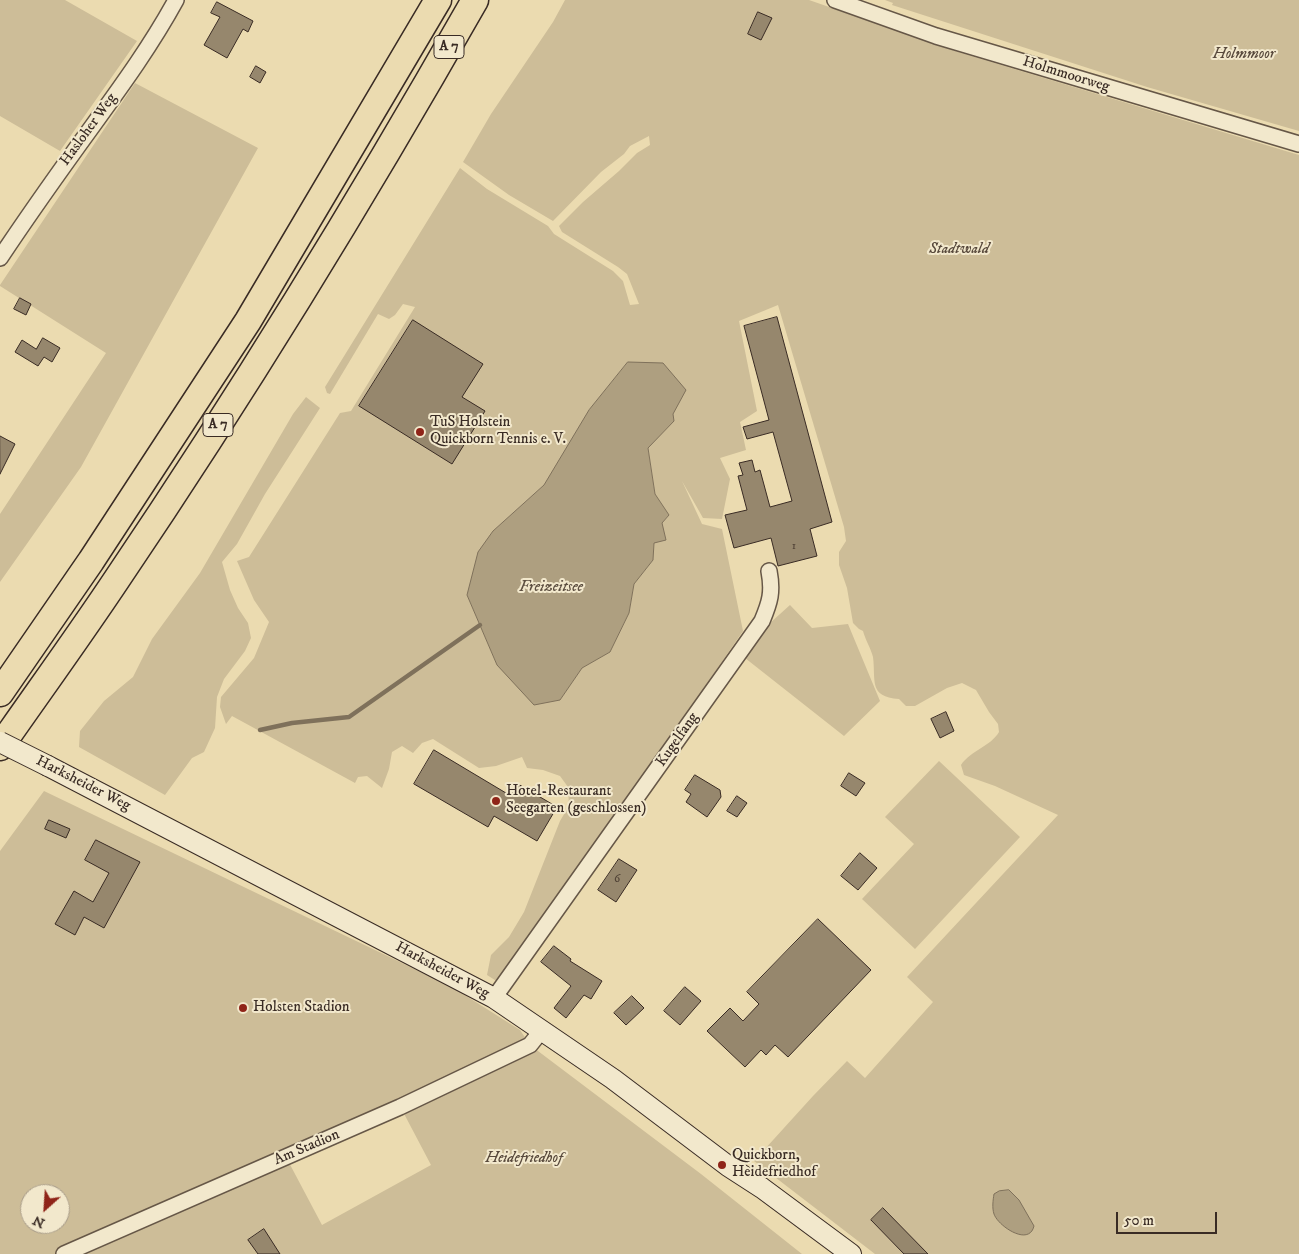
<!DOCTYPE html>
<html>
<head>
<meta charset="utf-8">
<style>
	body { margin:0 }
	#map { position:relative; width:1299px; height:1254px; overflow:hidden; background:#ebdbb0; font-family:"IM FELL DW Pica",serif }
	canvas { display:block }
	.north { position:absolute; left:20px; top:1184px; width:50px; height:50px; box-sizing:border-box; background:#f2e8cc; border:1px solid #a89c89; border-radius:50%; rotate:206deg; font-size:14px; font-weight:700; line-height:20px; text-align:center; color:#392b24 }
	.north::after { content:''; display:block; margin:auto; width:18px; height:22px; background:#8f2418; clip-path:polygon(50% 0,100% 100%,50% 72%,0 100%) }
	.scale { position:absolute; left:1116px; top:1212px; width:101px; height:22px; box-sizing:border-box; border:2px solid #392b24; border-top:0; padding-left:6px; font-size:15px; line-height:18px; white-space:nowrap; color:#392b24; -webkit-text-stroke:4px #f2e8cc; paint-order:stroke }
</style>
</head>
<body>
<div id="map">
<canvas width="1299" height="1254"></canvas>
<div class="north">N</div>
<div class="scale">50 m</div>
</div>
<script>
const c = document.querySelector('canvas').getContext('2d');
c.lineJoin = 'round';
function paint(path, color) {
  c.fillStyle = color;
  c.fill(path, 'evenodd');
}
function stroke(path, color, width, dash) {
  c.strokeStyle = color;
  c.lineWidth = width;
  c.lineCap = dash ? 'butt' : 'round';
  c.setLineDash(dash || []);
  c.stroke(path);
}
function write(font, color, halo, rows, align = 'center') {
  c.font = font + ' "IM FELL DW Pica",serif';
  c.lineWidth = 4;
  c.setLineDash([]);
  c.textBaseline = 'middle';
  c.strokeStyle = halo;
  c.fillStyle = color;
  for (const [text, x, y, turn = 0] of rows) {
    c.save();
    c.translate(x, y);
    c.rotate((+turn || 0) * Math.PI / 180);
    c.textAlign = isNaN(turn) ? turn : align;
    if (halo) c.strokeText(text, 0, 0);
    c.fillText(text, 0, 0);
    c.restore();
  }
}
paint(new Path2D(`
	M 0,0 L 65,0 L 137,41 L 60,151 L 0,116 Z
	M 565,0 L 809,0 L 958,52 L 1299,155 L 1299,1254 L 875,1254 L 754,1161 L 813,1096 L 847,1061 L 865,1078 L 933,1002 L 907,977 L 1058,815 L 995,786 L 964,775 L 961,765 C 971,750 990,747 999,732 L 998,724 L 989,712 L 976,690 L 962,683 L 947,688 L 915,706 L 906,706 L 899,699 C 868,697 876,680 873,657 C 871,649 865,639 863,631 L 859,629 L 853,623 L 847,588 L 839,565 L 839,552 L 846,541 L 844,527 L 778,305 L 739,321 L 757,411 L 740,422 L 746,450 L 720,458 L 730,479 L 722,519 L 703,518 L 682,481 L 702,524 L 722,529 L 743,631 L 706,685 L 700,707 L 498,982 L 487,975 L 491,955 L 509,937 L 524,912 L 560,821 L 569,806 L 568,787 L 560,776 L 543,770 L 527,768 L 522,757 L 496,766 L 479,768 L 433,739 L 422,743 L 413,753 L 402,746 L 392,752 L 389,769 L 382,788 L 367,776 L 358,777 L 355,783 L 232,716 L 226,724 L 220,707 L 221,697 L 254,658 L 269,622 L 254,600 L 237,561 L 249,557 L 340,413 L 351,411 L 415,307 L 403,304 L 395,315 L 389,319 L 378,314 L 330,394 L 327,393 L 325,387 L 460,168 L 487,189 L 548,226 L 554,234 L 613,271 L 623,281 L 630,305 L 639,304 L 627,274 L 618,267 L 562,232 L 559,226 L 583,202 L 619,171 L 637,153 L 650,145 L 649,136 L 630,146 L 624,154 L 601,172 L 553,221 L 509,195 L 463,162 L 491,114 L 553,22 ZM 674,421 L 648,447 L 655,494 L 669,515 L 662,523 L 654,542 L 653,560 L 634,584 L 629,613 L 610,652 L 582,668 L 560,700 L 497,665 L 467,595 L 493,531 L 544,485 Z
	M 885,0 L 1299,0 L 1299,131 L 1147,87 L 892,5 L 893,3 Z
	M 135,83 L 258,148 L 81,467 L 0,582 L 0,514 L 106,353 L 0,286 L 0,285 Z
	M 306,397 L 320,408 L 265,494 L 237,544 L 222,562 L 230,590 L 238,608 L 248,623 L 251,638 L 245,651 L 224,679 L 217,697 L 215,728 L 204,752 L 192,758 L 165,795 L 79,747 L 80,731 L 104,701 L 133,677 L 152,639 L 200,573 L 293,414 Z
	M 790,605 L 812,628 L 848,624 L 880,701 L 844,736 L 745,658 L 770,623 Z
	M 939,761 L 1020,837 L 915,949 L 862,899 L 914,844 L 885,817 Z
	M 44,791 L 452,987 L 520,1030 L 530,1045 L 701,1174 L 802,1254 L 0,1254 L 0,851 ZM 401,1108 L 431,1165 L 322,1225 L 286,1157 ZM 30,1194 L 60,1194 L 60,1224 L 30,1224 Z`), '#cdbd98');
const water = new Path2D(`
	M 628,362 L 663,363 L 686,390 L 673,414 L 674,421 L 648,448 L 655,494 L 669,515 L 662,523 L 666,540 L 654,543 L 653,560 L 634,584 L 629,613 L 610,652 L 582,668 L 560,700 L 534,705 L 497,665 L 467,595 L 478,552 L 493,531 L 544,485 L 589,410 Z
	M 1009,1190 L 1019,1200 L 1034,1226 C 1029,1247 998,1226 994,1214 C 992,1208 993,1200 994,1194 L 999,1191 Z`);
paint(water, '#ae9f80');
stroke(water, '#7f715b', 1);
stroke(new Path2D(`
	M 260,730 L 292,723 L 349,717 L 480,625`), '#7f715b', 4.5);
const building = new Path2D(`
	M 217,2 L 253,21 L 248,32 L 243,29 L 227,58 L 204,45 L 220,17 L 211,13 Z
	M 758,12 L 772,18 L 761,40 L 748,34 Z
	M 256,66 L 266,72 L 260,83 L 250,77 Z
	M 20,298 L 31,304 L 26,315 L 14,309 Z
	M 777,317 L 832,522 L 810,529 L 817,556 L 778,566 L 771,538 L 734,548 L 725,515 L 747,510 L 738,476 L 743,475 L 739,463 L 752,460 L 755,472 L 760,470 L 770,507 L 792,501 L 773,432 L 747,439 L 743,427 L 769,420 L 744,326 Z
	M 413,320 L 483,364 L 462,397 L 485,411 L 452,464 L 359,406 Z
	M 43,338 L 60,348 L 52,362 L 44,357 L 38,366 L 15,352 L 22,340 L 36,349 Z
	M 0,436 L 15,444 L 0,474 Z
	M 946,712 L 954,731 L 940,738 L 931,719 Z
	M 434,750 L 511,796 L 518,784 L 557,807 L 537,841 L 494,816 L 488,827 L 414,784 Z
	M 849,773 L 865,783 L 856,796 L 841,786 Z
	M 695,775 L 720,790 L 721,797 L 707,817 L 686,802 L 691,794 L 685,790 Z
	M 737,796 L 747,803 L 737,817 L 727,811 Z
	M 49,820 L 70,829 L 66,838 L 45,829 Z
	M 96,840 L 140,862 L 104,928 L 84,917 L 75,935 L 55,924 L 74,891 L 93,902 L 109,873 L 85,860 Z
	M 860,853 L 877,868 L 858,890 L 841,876 Z
	M 619,859 L 637,870 L 616,902 L 598,890 Z
	M 818,919 L 871,970 L 788,1057 L 775,1045 L 766,1055 L 761,1050 L 745,1067 L 707,1031 L 730,1008 L 743,1021 L 759,1004 L 747,992 Z
	M 554,946 L 571,959 L 570,961 L 602,981 L 591,999 L 584,995 L 566,1018 L 554,1008 L 571,986 L 541,962 Z
	M 685,987 L 701,1001 L 680,1025 L 664,1011 Z
	M 632,996 L 644,1008 L 626,1025 L 614,1013 Z
	M 883,1208 L 928,1254 L 904,1254 L 871,1220 Z
	M 264,1229 L 280,1254 L 258,1254 L 248,1240 Z`);
paint(building, '#96876d');
stroke(building, '#392b24', 1);
const street = new Path2D(`
	M 835,0 L 936,36 L 1299,144
	M 0,258 C 30,213 62,168 94,124 C 123,84 152,44 176,0
	M 494,998 L 762,621 C 770,602 773,592 769,571
	M 64,1254 L 400,1107 L 530,1045 L 542,1030`);
const secondary = new Path2D(`
	M 48,766 L 494,998 L 613,1079 L 728,1166 L 762,1188 L 851,1254`);
const highway = new Path2D(`
	M 0,693 L 91,561 L 248,321 L 438,0
	M 0,747 C 39,691 79,636 117,579 C 244,391 363,197 475,0`);
stroke(street, '#665747', 18);
stroke(secondary, '#392b24', 22);
stroke(highway, '#392b24', 29);
stroke(street, '#f2e8cc', 15);
stroke(secondary, '#f2e8cc', 20);
stroke(highway, '#ebdbb0', 26);
const secondaryBridge = new Path2D(`
	M 0,742 L 48,766`);
stroke(secondaryBridge, '#392b24', 22, []);
stroke(secondaryBridge, '#f2e8cc', 20);
for (const [x, y, r, color] of [
	[420,432,5,"#8f2418"],
	[496,801,5,"#8f2418"],
	[243,1008,5,"#8f2418"],
	[722,1165,5,"#8f2418"]
]) {
  const dot = new Path2D();
  dot.arc(x, y, r, 0, 2 * Math.PI);
  c.fillStyle = color;
  c.fill(dot);
  stroke(dot, '#f2e8cc', 2);
}
write('12px', '#504236', null, [
	["1",794,547],
	["6",617,880]
]);
for (const [x, y, w] of [
	[449,47,30],
	[218,425,30]
]) {
  const box = new Path2D();
  box.roundRect(x - w / 2, y - 11.5, w, 23, 4);
  c.fillStyle = '#f2e8cc';
  c.fill(box);
  stroke(box, '#392b24', 1);
}
write('bold 14px', '#392b24', null, [
	["A 7",449,47],
	["A 7",218,425]
]);
write('italic 15px', '#57483b', '#f2e8cc', [
	["Holmmoor",1244,55],
	["Stadtwald",959,250],
	["Heidefriedhof",524,1159]
]);
write('15px', '#392b24', '#f2e8cc', [
	["Holmmoorweg",1066,75,17],
	["Hasloher Weg",89,130,-54],
	["Kugelfang",678,740,-55],
	["Harksheider Weg",83,784,27],
	["Harksheider Weg",442,971,28],
	["Am Stadion",307,1148,-23]
]);
write('15px', '#392b24', '#f2e8cc', [
	["TuS Holstein",430,423],
	["Quickborn Tennis e. V.",430,440],
	["Hotel-Restaurant",506,792],
	["Seegarten (geschlossen)",506,809],
	["Holsten Stadion",253,1008],
	["Quickborn,",732,1156],
	["Heidefriedhof",732,1173]
], 'left');
write('italic 16px', '#5c4e40', '#f2e8cc', [
	["Freizeitsee",551,588]
]);
</script>
</body>
</html>
